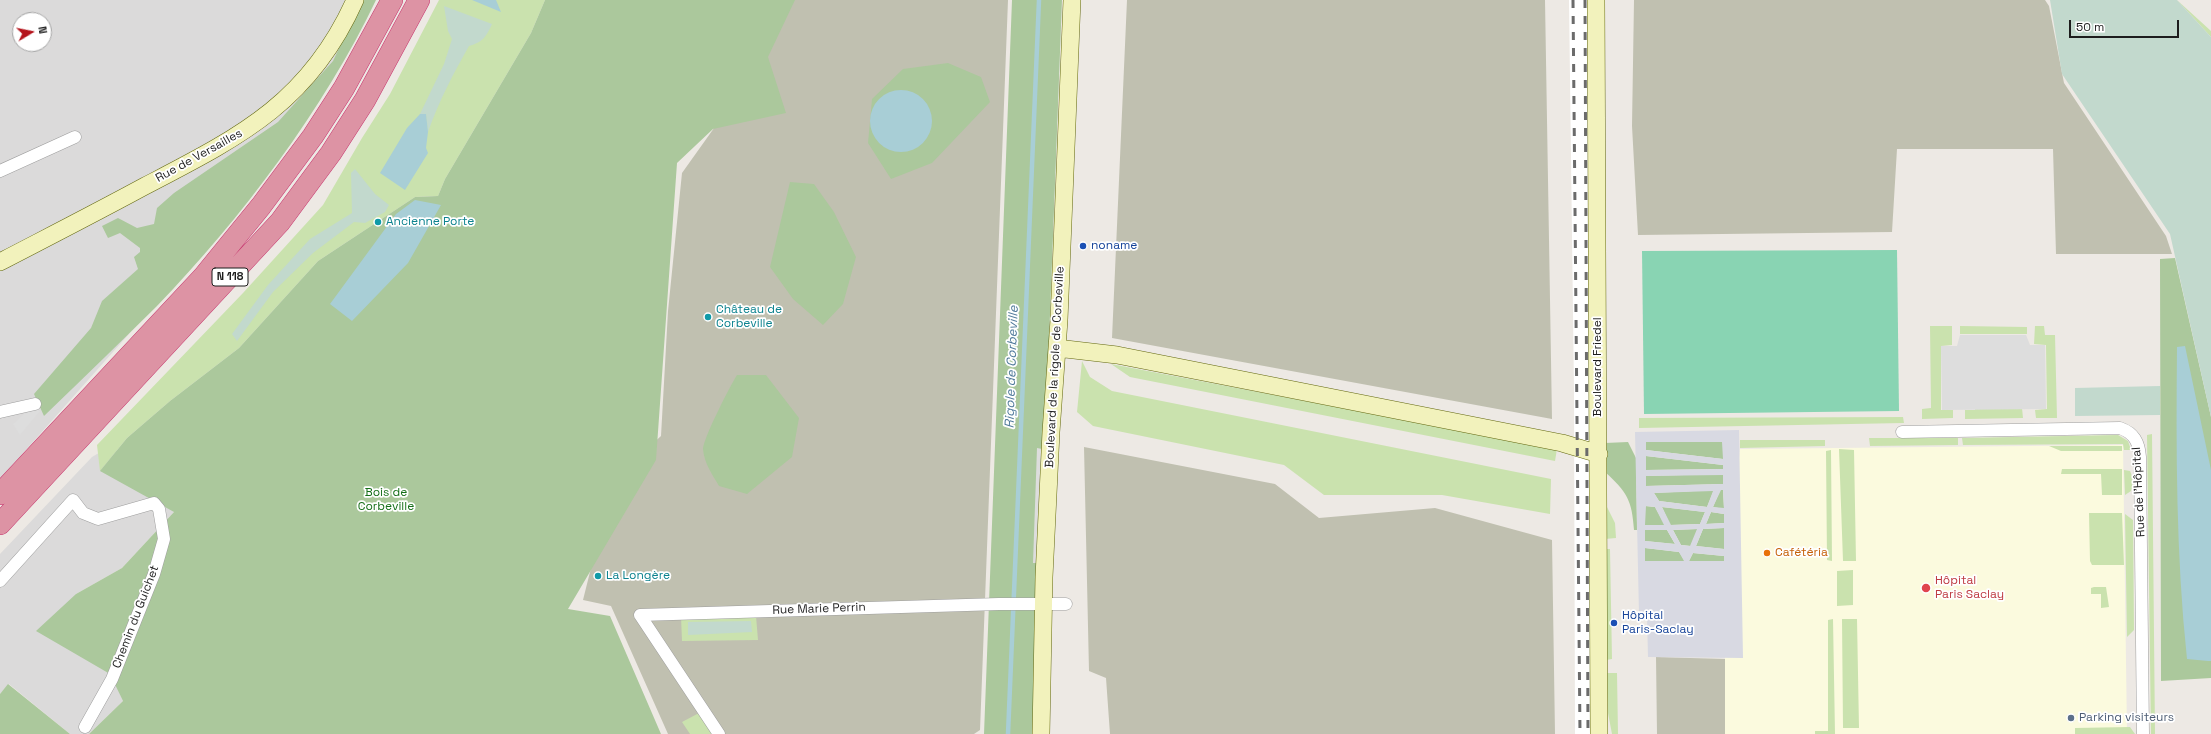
<!DOCTYPE html>
<html>
<head>
<meta charset="utf-8">
<style>
	body { margin:0 }
	#map { position:relative; width:2211px; height:734px; overflow:hidden; background:#ede9e4; font-family:"Space Grotesk",sans-serif }
	canvas { display:block }
	.north { position:absolute; left:12px; top:12px; width:40px; height:40px; box-sizing:border-box; background:#fff; border:1px solid #a5a5a5; border-radius:50%; rotate:80deg; font-size:11px; font-weight:700; line-height:16px; text-align:center; color:#1d1d1d }
	.north::after { content:''; display:block; margin:auto; width:14px; height:18px; background:#b5141c; clip-path:polygon(50% 0,100% 100%,50% 72%,0 100%) }
	.scale { position:absolute; left:2069px; top:20px; width:110px; height:18px; box-sizing:border-box; border:2px solid #1d1d1d; border-top:0; padding-left:5px; font-size:12px; line-height:14px; white-space:nowrap; color:#1d1d1d; -webkit-text-stroke:3px #fff; paint-order:stroke }
</style>
</head>
<body>
<div id="map">
<canvas width="2211" height="734"></canvas>
<div class="north">N</div>
<div class="scale">50 m</div>
</div>
<script>
const c = document.querySelector('canvas').getContext('2d');
c.lineJoin = 'round';
function paint(path, color) {
  c.fillStyle = color;
  c.fill(path, 'evenodd');
}
function stroke(path, color, width, dash) {
  c.strokeStyle = color;
  c.lineWidth = width;
  c.lineCap = dash ? 'butt' : 'round';
  c.setLineDash(dash || []);
  c.stroke(path);
}
function write(font, color, halo, rows, align = 'center') {
  c.font = font + ' "Space Grotesk",sans-serif';
  c.lineWidth = 3.5;
  c.setLineDash([]);
  c.textBaseline = 'middle';
  c.strokeStyle = halo;
  c.fillStyle = color;
  for (const [text, x, y, turn = 0] of rows) {
    c.save();
    c.translate(x, y);
    c.rotate((+turn || 0) * Math.PI / 180);
    c.textAlign = isNaN(turn) ? turn : align;
    if (halo) c.strokeText(text, 0, 0);
    c.fillText(text, 0, 0);
    c.restore();
  }
}
paint(new Path2D(`
	M 0,0 L 373,0 L 358,32 L 177,280 L 0,479 ZM 20,20 L 44,20 L 44,44 L 20,44 Z
	M 112,445 L 174,512 L 122,568 L 76,594 L 123,701 L 89,734 L 70,734 L 9,684 L 0,694 L 0,554 L 92,457 Z`), '#dbdada');
paint(new Path2D(`
	M 2123,445 L 2127,734 L 1725,734 L 1725,611 L 1740,449 Z`), '#fbfade');
paint(new Path2D(`
	M 756,0 L 1008,0 L 980,730 L 974,734 L 668,734 L 611,606 L 583,600 L 604,516 L 620,474 L 661,436 L 668,311 L 682,173 L 734,100 Z
	M 1127,0 L 1545,0 L 1552,419 L 1112,338 Z
	M 1634,0 L 2045,0 L 2049,6 L 2064,83 L 2166,236 L 2172,254 L 2056,254 L 2053,149 L 1897,149 L 1892,232 L 1638,235 L 1632,126 Z
	M 1084,447 L 1275,484 L 1319,518 L 1435,508 L 1552,540 L 1555,734 L 1110,734 L 1106,678 L 1089,671 Z
	M 1656,657 L 1725,659 L 1725,734 L 1657,734 Z`), '#c0c0b0');
paint(new Path2D(`
	M 439,0 L 545,0 L 531,33 L 445,179 L 438,196 L 415,197 L 318,261 L 239,348 L 170,401 L 127,438 L 100,471 L 97,445 L 243,293 L 323,205 L 362,138 L 390,94 Z
	M 2177,0 L 2211,31 L 2211,37 Z
	M 1930,326 L 1952,326 L 1952,345 L 1941,346 L 1941,410 L 1953,410 L 1953,418 L 1922,419 L 1922,409 L 1931,408 Z
	M 1960,326 L 2027,327 L 2027,334 L 1960,334 Z
	M 2035,326 L 2044,326 L 2045,335 L 2055,335 L 2057,418 L 2036,418 L 2035,410 L 2047,409 L 2046,345 L 2034,344 Z
	M 1082,361 L 1090,377 L 1112,391 L 1551,479 L 1550,514 L 1442,495 L 1324,495 L 1284,465 L 1093,426 L 1077,412 Z
	M 1111,364 L 1557,449 L 1555,461 L 1130,377 Z
	M 1975,369 L 2022,408 L 2023,418 L 1965,419 L 1965,410 L 1975,410 Z
	M 1903,417 L 1904,423 L 1639,428 L 1639,418 Z
	M 2152,434 L 2155,734 L 2151,734 L 2147,435 Z
	M 2118,435 L 2128,441 L 2131,450 L 2124,450 L 2123,444 L 1963,445 L 1962,438 Z
	M 1869,438 L 1958,438 L 1958,445 L 1870,446 Z
	M 1740,440 L 1825,440 L 1825,446 L 1740,448 Z
	M 2049,446 L 2122,446 L 2122,451 L 2061,451 Z
	M 1839,449 L 1854,450 L 1856,561 L 1843,561 Z
	M 1831,450 L 1832,561 L 1827,560 L 1826,451 Z
	M 2062,469 L 2122,469 L 2122,495 L 2102,495 L 2101,474 L 2061,474 Z
	M 2124,470 L 2130,471 C 2133,477 2133,485 2131,491 L 2125,495 Z
	M 1605,503 L 1615,523 L 1616,538 L 1605,539 Z
	M 2089,513 L 2122,513 L 2124,565 L 2092,565 L 2090,561 Z
	M 2125,514 L 2133,520 L 2134,630 L 2127,637 Z
	M 1605,549 L 1610,549 L 1612,659 L 1606,660 Z
	M 1853,570 L 1853,605 L 1837,606 L 1837,571 Z
	M 2094,587 L 2106,587 L 2109,607 L 2101,608 L 2101,594 L 2091,594 L 2091,588 Z
	M 681,616 L 756,616 L 758,640 L 682,641 Z
	M 1833,619 L 1835,734 L 1815,734 L 1815,731 L 1828,731 L 1828,620 Z
	M 1842,619 L 1857,619 L 1859,728 L 1843,728 Z
	M 1606,673 L 1617,673 L 1618,734 L 1612,734 L 1608,713 Z
	M 701,712 L 715,734 L 690,734 L 682,722 Z
	M 2130,727 L 2135,734 L 2075,734 L 2075,728 Z`), '#cae2ae');
paint(new Path2D(`
	M 362,0 L 376,0 C 324,109 241,219 157,306 C 120,343 82,379 44,416 L 34,394 L 91,328 L 102,301 L 138,269 L 134,257 L 140,252 L 140,248 L 120,233 L 108,238 L 102,226 L 118,218 L 137,228 L 154,224 L 157,208 L 174,193 L 278,122 L 333,61 Z
	M 545,0 L 795,0 L 768,57 L 786,113 L 713,129 L 677,163 L 656,460 L 568,609 L 610,616 L 661,734 L 89,734 L 123,701 L 110,674 L 36,631 L 76,594 L 122,568 L 174,512 L 100,471 L 127,438 L 170,401 L 239,348 L 318,261 L 415,197 L 438,196 L 445,179 L 531,33 Z
	M 1012,0 L 1062,0 L 1034,734 L 984,734 Z
	M 948,63 L 981,77 L 990,102 L 932,163 L 891,179 L 868,143 L 872,99 L 903,69 Z
	M 790,182 L 814,184 L 834,212 L 856,257 L 843,304 L 823,325 L 793,299 L 770,267 Z
	M 2175,258 L 2211,417 L 2211,678 L 2161,681 L 2160,259 Z
	M 737,375 L 766,375 L 799,418 L 792,457 L 747,494 L 719,486 C 712,474 704,463 703,449 C 703,439 730,386 737,375 Z
	M 1628,442 L 1636,458 L 1637,530 L 1634,530 C 1632,500 1627,492 1605,472 L 1605,443 Z
	M 1646,442 L 1723,442 L 1723,459 L 1646,450 Z
	M 1646,456 L 1723,465 L 1723,469 L 1646,470 Z
	M 1723,474 L 1723,484 L 1646,486 L 1646,476 Z
	M 1714,490 L 1707,507 L 1659,501 L 1654,493 Z
	M 1720,490 L 1723,490 L 1724,509 L 1713,507 Z
	M 1645,506 L 1655,507 L 1665,525 L 1645,525 Z
	M 1662,507 L 1705,512 L 1700,524 L 1670,525 Z
	M 1711,512 L 1724,514 L 1724,523 L 1706,524 Z
	M 1724,528 L 1724,549 L 1696,546 L 1703,529 Z
	M 1698,529 L 1691,546 L 1681,545 L 1673,530 Z
	M 1645,530 L 1667,530 L 1675,544 L 1645,541 Z
	M 1645,548 L 1679,552 L 1685,561 L 1645,561 Z
	M 1693,553 L 1724,556 L 1724,561 L 1689,561 Z
	M 8,684 L 70,734 L 0,734 L 0,694 Z`), '#abc89c');
paint(new Path2D(`
	M 2050,0 L 2177,0 L 2211,37 L 2211,417 L 2170,234 L 2062,74 Z
	M 444,6 L 492,24 C 486,37 483,42 469,46 C 453,74 439,101 428,132 L 426,114 L 420,114 L 444,64 L 452,39 L 448,31 Z
	M 355,169 L 375,194 L 389,205 L 385,212 L 365,223 L 354,222 L 313,253 L 273,292 L 237,341 L 232,334 L 268,285 L 310,239 L 352,213 L 351,173 Z
	M 2160,386 L 2160,415 L 2075,416 L 2075,388 Z
	M 751,621 L 752,632 L 688,635 L 688,622 Z`), '#c2d9cd');
paint(new Path2D(`
	M 1897,250 L 1899,411 L 1644,414 L 1642,251 Z`), '#89d4b3');
paint(new Path2D(`
	M 1960,335 L 2026,335 L 2030,345 L 2045,345 L 2046,409 L 1942,410 L 1941,346 L 1957,346 Z
	M 33,406 L 40,411 L 20,435 L 13,424 Z
	M 1037,448 L 1042,449 L 1039,563 L 1033,563 Z`), '#ddd');
paint(new Path2D(`
	M 1739,430 L 1743,658 L 1648,657 L 1647,615 L 1639,614 L 1635,432 ZM 1646,442 L 1722,442 L 1723,459 L 1646,450 ZM 1646,456 L 1723,465 L 1723,469 L 1646,470 ZM 1723,475 L 1723,484 L 1646,486 L 1646,476 ZM 1721,490 L 1723,490 L 1724,508 L 1713,507 ZM 1713,491 L 1707,507 L 1659,501 L 1654,493 ZM 1646,506 L 1655,507 L 1664,525 L 1645,525 ZM 1662,507 L 1704,512 L 1705,512 L 1700,524 L 1671,525 ZM 1711,512 L 1724,514 L 1724,523 L 1706,524 ZM 1724,528 L 1724,549 L 1696,546 L 1703,529 ZM 1697,529 L 1690,546 L 1681,545 L 1673,530 ZM 1645,530 L 1667,530 L 1675,544 L 1645,541 ZM 1645,548 L 1679,552 L 1684,561 L 1645,561 ZM 1693,553 L 1724,556 L 1724,561 L 1689,561 Z`), '#d8d9e2');
paint(new Path2D(`
	M 472,0 L 496,0 L 501,12 Z
	M870 121a31 31 0 1 1 62 0a31 31 0 1 1-62 0Z
	M 420,114 L 426,114 L 428,132 L 426,148 L 428,153 L 405,190 L 380,173 L 407,128 Z
	M 415,200 L 441,205 L 408,263 L 352,321 L 330,304 L 396,214 Z
	M 2185,346 L 2211,470 L 2211,661 L 2208,661 L 2187,659 C 2176,555 2176,451 2177,347 Z`), '#a8ced6');
paint(new Path2D(`
	M 1569,0 L 1588,0 L 1594,734 L 1575,734 L 1574,391 Z`), '#fff');
stroke(new Path2D(`
	M 1008,734 L 1039,0`), '#a8ced6', 4.5);
const street = new Path2D(`
	M 0,171 L 75,137
	M 0,412 L 35,404
	M 1902,432 L 2120,428 C 2134,433 2139,442 2140,457 L 2143,734
	M 0,581 L 73,500 L 83,513 L 98,519 L 154,503 L 159,509 L 164,539 L 154,574 L 112,679 L 85,727
	M 640,615 L 999,604 L 1066,604
	M 640,615 L 719,734`);
const secondary = new Path2D(`
	M 1596,0 L 1599,734
	M 0,262 C 48,237 97,212 145,186 C 239,137 309,103 355,0
	M 1057,348 L 1117,355 L 1562,443 L 1599,454
	M 1041,734 L 1044,577 L 1051,432 L 1059,320 L 1072,0`);
const highway = new Path2D(`
	M 0,494 L 204,276 L 261,206 L 313,136 L 344,88 L 392,0
	M 0,524 L 280,222 L 331,153 L 365,100 L 419,0`);
stroke(street, '#9e9e9e', 13);
stroke(secondary, '#636810', 18);
stroke(highway, '#c6366e', 22);
stroke(street, '#fff', 12);
stroke(secondary, '#f2f2bc', 17);
stroke(highway, '#dd93a4', 21);
stroke(new Path2D(`
	M 1573,0 L 1580,734
	M 1585,0 L 1588,734`), '#6b6b6b', 3, [8, 8]);
for (const [x, y, r, color] of [
	[378,222,4,"#0f9aa8"],
	[1083,246,4,"#1a4fb4"],
	[708,317,4,"#0f9aa8"],
	[1767,553,4,"#e8710a"],
	[598,576,4,"#0f9aa8"],
	[1926,588,5,"#e0444e"],
	[1614,623,4,"#1a4fb4"],
	[2071,718,4,"#5c6f8a"]
]) {
  const dot = new Path2D();
  dot.arc(x, y, r, 0, 2 * Math.PI);
  c.fillStyle = color;
  c.fill(dot);
  stroke(dot, '#fff', 1.5);
}
for (const [x, y, w] of [
	[230,277,36]
]) {
  const box = new Path2D();
  box.roundRect(x - w / 2, y - 9, w, 18, 3);
  c.fillStyle = '#fff';
  c.fill(box);
  stroke(box, '#1d1d1d', 1);
}
write('bold 11px', '#1d1d1d', null, [
	["N 118",230,277]
]);
write('12px', '#1d1d1d', '#fff', [
	["Rue de Versailles",199,156,-29],
	["Boulevard de la rigole de Corbeville",1055,367,-87],
	["Boulevard Friedel",1598,367,-90],
	["Rue de l'Hôpital",2139,492,-93],
	["Rue Marie Perrin",819,609,-2],
	["Chemin du Guichet",136,617,-69]
]);
write('12px', '#0d838f', '#fff', [
	["Ancienne Porte",386,222],
	["Château de",716,310],
	["Corbeville",716,324],
	["La Longère",606,576]
], 'left');
write('12px', '#164399', '#fff', [
	["noname",1091,246],
	["Hôpital",1622,616],
	["Paris-Saclay",1622,630]
], 'left');
write('12px', '#166f19', '#fff', [
	["Bois de",386,493],
	["Corbeville",386,507]
]);
write('12px', '#c56008', '#fff', [
	["Cafétéria",1775,553]
], 'left');
write('12px', '#be3a42', '#fff', [
	["Hôpital",1935,581],
	["Paris Saclay",1935,595]
], 'left');
write('12px', '#4e5e75', '#fff', [
	["Parking visiteurs",2079,718]
], 'left');
write('italic 13px', '#507a9b', '#fff', [
	["Rigole de Corbeville",1012,367,-88]
]);
</script>
</body>
</html>
